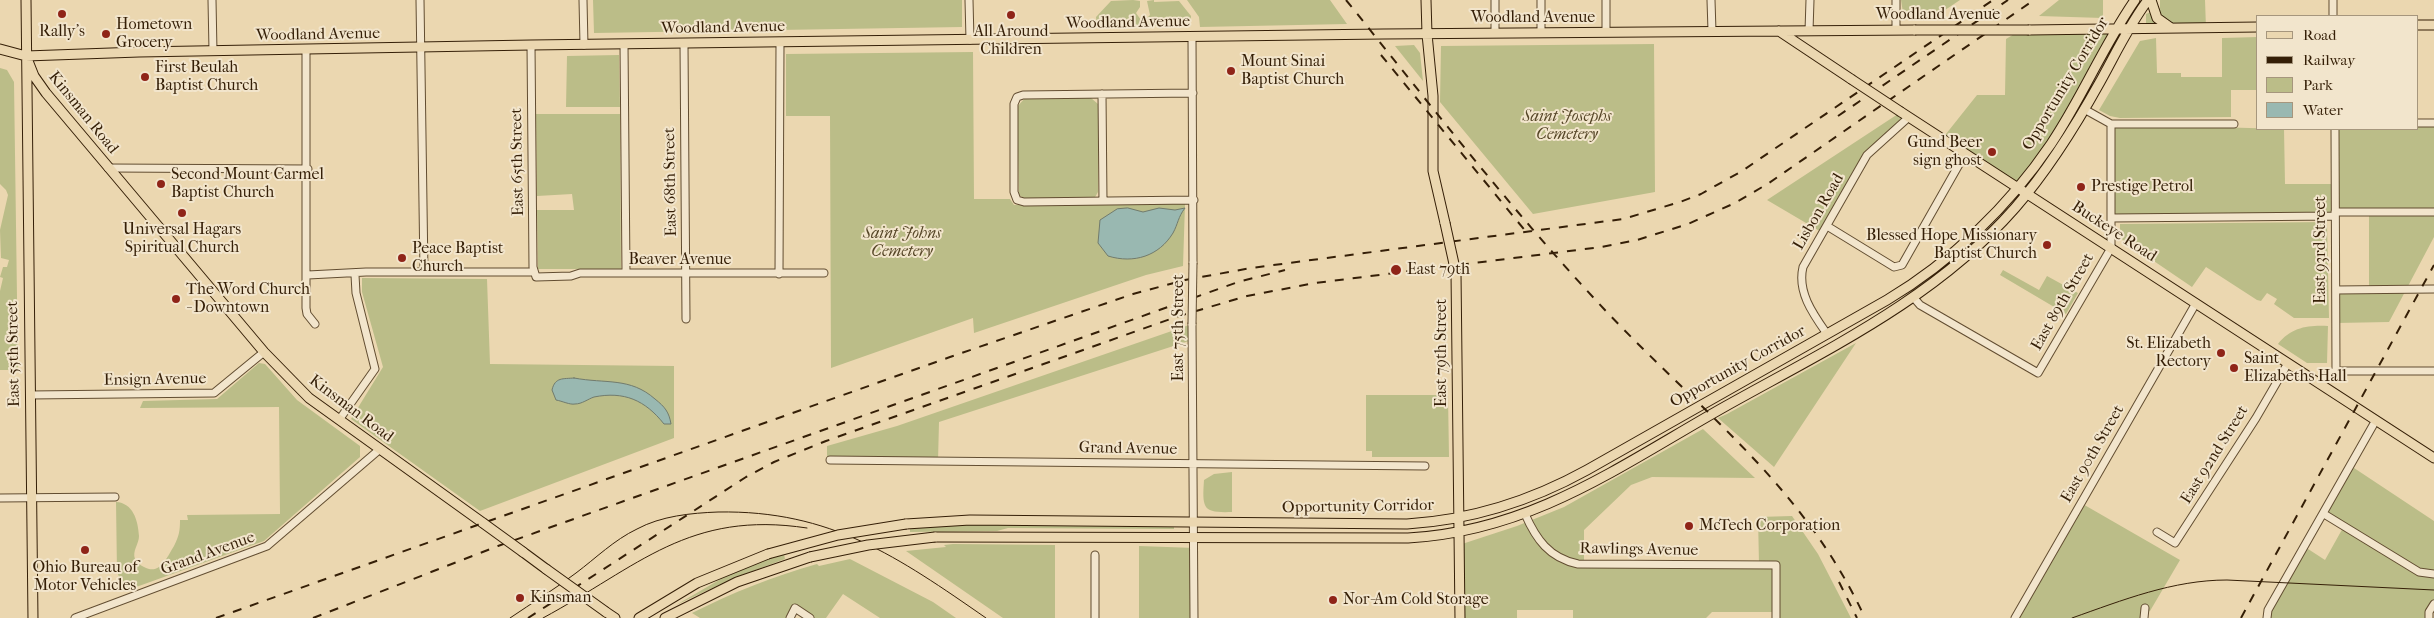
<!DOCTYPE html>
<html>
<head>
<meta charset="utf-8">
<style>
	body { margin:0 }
	#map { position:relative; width:2434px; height:618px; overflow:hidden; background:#ebd7b0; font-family:"IM FELL French Canon",serif }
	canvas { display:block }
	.legend { position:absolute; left:2256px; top:15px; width:162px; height:115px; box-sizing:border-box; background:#f2e5cc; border:1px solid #a6967d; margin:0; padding:6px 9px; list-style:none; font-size:15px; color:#351f07 }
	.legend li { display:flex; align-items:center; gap:10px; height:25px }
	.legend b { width:25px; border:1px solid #a6967d }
</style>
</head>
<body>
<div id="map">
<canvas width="2434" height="618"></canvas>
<ul class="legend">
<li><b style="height:6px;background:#ebd7b0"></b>Road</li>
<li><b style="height:6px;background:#351f07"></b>Railway</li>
<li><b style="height:14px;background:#bbbd88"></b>Park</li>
<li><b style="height:14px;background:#99b8b1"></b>Water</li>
</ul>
</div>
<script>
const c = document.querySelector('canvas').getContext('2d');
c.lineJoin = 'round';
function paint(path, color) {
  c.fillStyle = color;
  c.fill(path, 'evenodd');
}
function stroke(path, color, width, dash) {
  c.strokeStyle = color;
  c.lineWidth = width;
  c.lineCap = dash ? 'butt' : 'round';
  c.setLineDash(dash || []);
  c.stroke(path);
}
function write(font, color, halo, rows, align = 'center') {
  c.font = font + ' "IM FELL French Canon",serif';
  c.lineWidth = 4;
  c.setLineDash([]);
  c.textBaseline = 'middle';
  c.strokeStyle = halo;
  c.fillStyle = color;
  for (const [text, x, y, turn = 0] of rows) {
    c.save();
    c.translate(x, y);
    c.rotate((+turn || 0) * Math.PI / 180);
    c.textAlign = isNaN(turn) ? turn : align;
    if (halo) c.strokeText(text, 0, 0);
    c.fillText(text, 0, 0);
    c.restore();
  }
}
paint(new Path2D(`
	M 593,0 L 962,0 L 962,27 L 594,33 Z
	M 1133,0 L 1140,1 L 1140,7 L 1136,13 L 1141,20 L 1142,26 L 1097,26 L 1096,17 L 1111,1 Z
	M 1154,0 L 1154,2 L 1179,1 L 1191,16 L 1191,26 L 1146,26 L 1146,19 L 1150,15 L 1147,1 Z
	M 1187,0 L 1330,0 L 1347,24 L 1200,27 L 1199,17 Z
	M 1901,0 L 1960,0 L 1930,20 L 1904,19 Z
	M 2059,0 L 2103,0 L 2103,18 L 2039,16 Z
	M 2160,0 L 2205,0 L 2206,28 L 2146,28 L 2146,14 L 2160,8 Z
	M 2115,29 L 2062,125 L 2017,187 L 1942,139 L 1977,95 L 2005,95 L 2006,39 L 2021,30 Z
	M 2258,37 L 2258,90 L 2231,90 L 2231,117 L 2120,118 L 2110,116 L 2099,110 L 2140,41 L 2156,38 L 2157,73 L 2181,73 L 2181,77 L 2222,77 L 2222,38 Z
	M 1654,44 L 1655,192 L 1533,214 L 1440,102 L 1441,46 Z
	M 1414,45 L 1420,53 L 1423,81 L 1395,46 Z
	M 973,52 L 974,199 L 1010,199 L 1014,205 L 1185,204 L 1183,266 L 1146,275 L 974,333 L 973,318 L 831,368 L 830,116 L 786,116 L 786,54 Z
	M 619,55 L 620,107 L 566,107 L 567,56 Z
	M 0,68 L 7,70 L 14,82 L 18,370 L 0,370 L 0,291 L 3,278 L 0,277 L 3,267 L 7,267 L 9,260 L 1,258 L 0,230 L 8,195 L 6,190 L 0,184 Z
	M 1025,98 L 1091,98 L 1098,104 L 1098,192 L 1094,199 L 1025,199 L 1019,195 L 1017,107 Z
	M 1901,112 L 1909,117 L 1870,151 L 1823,233 L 1767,200 Z
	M 536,114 L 620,114 L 621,269 L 538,269 L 537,210 L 574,210 L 572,194 L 537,196 Z
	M 2418,123 L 2434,123 L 2434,237 L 2389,322 L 2336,323 L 2336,290 L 2369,289 L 2369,212 L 2111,218 L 2111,124 L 2284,129 L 2285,184 L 2335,184 L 2335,129 L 2418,129 Z
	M 2327,222 L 2329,318 L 2294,318 L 2274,304 L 2277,299 L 2267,293 L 2261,301 L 2257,300 L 2206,267 L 2192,287 L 2120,238 L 2120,224 Z
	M 2003,270 L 2039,290 L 2047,276 L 2078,293 L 2066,314 L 2000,275 Z
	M 362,278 L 487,279 L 490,364 L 674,366 L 674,438 L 480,511 L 351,419 L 383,367 L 362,292 Z
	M 1192,324 L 1192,340 L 939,422 L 938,461 L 827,460 L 827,446 L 897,426 Z
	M 2328,326 L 2327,363 L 2307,363 L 2278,344 C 2291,327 2309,325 2328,326 Z
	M 1856,343 L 1774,467 L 1718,418 L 1727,414 Z
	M 259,363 L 265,364 L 297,400 L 360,446 L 360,457 L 264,541 L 125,591 L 117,572 L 116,502 C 133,503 138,520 139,536 C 139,544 132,551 135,559 C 137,563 140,565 144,567 C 160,576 167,557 174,546 C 179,536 180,531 180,520 L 188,520 L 187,515 L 280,514 L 279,407 L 140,408 L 143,401 L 217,399 Z
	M 1366,395 L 1448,395 L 1449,457 L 1372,457 L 1372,451 L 1366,451 Z
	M 1703,429 L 1755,478 L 1652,477 L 1631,485 L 1584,530 L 1584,564 L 1759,564 L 1758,517 L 1792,516 L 1818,554 L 1851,618 L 1776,618 L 1776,612 L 1712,612 L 1706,618 L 1573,618 L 1573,610 L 1517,610 L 1517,618 L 1460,618 L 1459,545 L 1517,526 L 1564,507 Z
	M 2351,466 L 2434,521 L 2434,604 L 2429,618 L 2267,618 L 2305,547 L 2325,560 L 2344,526 L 2324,514 Z
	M 1232,472 L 1232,512 C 1203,513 1202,509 1204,480 L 1214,474 Z
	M 2081,503 L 2180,560 L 2150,611 L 2144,613 L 2144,618 L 2016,618 Z
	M 963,524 L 1174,527 L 1174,529 L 1008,528 L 997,531 L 910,532 L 910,528 Z
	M 953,544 L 1055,545 L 1055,618 L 1003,618 L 906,551 L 946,547 L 944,545 Z
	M 1139,546 L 1195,548 L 1194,618 L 1139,618 Z
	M 784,554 L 785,559 L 734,578 L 676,605 L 738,569 Z
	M 850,559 L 933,602 L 956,618 L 880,618 L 843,594 L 826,618 L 810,618 L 795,608 L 790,618 L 700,618 L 692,613 C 732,593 774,576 817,564 L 819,566 Z`), '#bbbd88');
const water = new Path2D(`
	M 1128,208 L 1143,212 L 1159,208 L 1175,210 L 1185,208 C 1178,217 1178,224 1173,233 C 1159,256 1134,264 1108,256 L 1098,243 L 1100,220 L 1117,209 Z
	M 574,378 C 606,384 630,377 655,399 C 665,407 669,412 671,424 L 664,424 C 645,400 624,391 594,397 C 588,399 582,404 575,404 C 570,405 562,401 556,400 L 552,390 C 555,377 563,379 574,378 Z`);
paint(water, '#99b8b1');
stroke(water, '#717b6d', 1);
const minor = new Path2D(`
	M 212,0 L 213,51
	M 420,0 L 424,272
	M 583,0 L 584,45
	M 969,0 L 970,40
	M 1495,0 L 1495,33
	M 1541,0 L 1541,33
	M 1711,0 L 1712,31
	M 1896,0 L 1896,30
	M 2333,16 L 2333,0
	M 1809,31 L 1810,0
	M 1606,32 L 1606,0
	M 1192,37 L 1193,263
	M 624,44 L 626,273
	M 684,44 L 686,319
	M 531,45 L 533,267 L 536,277 L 571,276 L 580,273 L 824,273
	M 306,50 L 306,308 L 307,314 L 315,324
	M 1193,93 L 1023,95 L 1017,97 L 1014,104 L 1014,192 L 1017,200 L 1024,202 L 1194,200
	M 1102,94 L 1103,201
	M 2084,109 L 2111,124 L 2234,124
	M 2418,123 L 2434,123
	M 2335,129 L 2336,371
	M 108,168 L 308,169
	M 2335,212 L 2434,212
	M 2111,218 L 2335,216
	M 1827,226 L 1894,267 L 1902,265 L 1965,154
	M 779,274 L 780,43
	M 308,275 L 366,272 L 533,272
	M 2336,290 L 2434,289
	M 1914,298 L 1920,305 L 2038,373 L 2111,248 L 2111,124
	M 1192,324 L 1194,618
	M 1827,334 C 1813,314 1797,292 1803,267 L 1867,155 L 1909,117
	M 2319,383 L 2330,373 L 2336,371 L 2434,371
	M 30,395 L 214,393 L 264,352
	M 339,420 L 375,369 L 356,293 L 355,275
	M 830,460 L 1425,466
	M 0,498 L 115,497
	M 1525,514 C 1536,539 1549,558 1578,564 L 1776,565 L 1776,618
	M 2324,514 L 2419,572 L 2434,574
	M 2157,532 L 2175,543 L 2256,418 L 2288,363
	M 75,618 L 267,546 L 380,449
	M 790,618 L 795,608 L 810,618
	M 1095,618 L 1095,555
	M 2015,618 L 2196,303
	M 2144,618 L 2145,608
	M 2267,618 L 2268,610 L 2376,420
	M 2429,618 L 2429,612 L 2434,604`);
const major = new Path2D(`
	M 26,0 L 33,618
	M 1426,0 L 1427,34 L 1433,96 L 1433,171 L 1445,223
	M 2151,0 L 2157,18 L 2171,28
	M 2418,25 L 2434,25
	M 2029,30 L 2258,27
	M 1779,31 L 1851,79
	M 0,49 L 26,56 L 139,52 L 531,45 L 1383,34 L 1915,30
	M 26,56 L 34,76 L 46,93 L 264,352 L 309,398 L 483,523
	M 1901,112 L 2434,458
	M 1456,273 L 1460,618
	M 906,524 L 970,520 L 1407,524 C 1471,520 1531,501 1587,470 L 1887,300 C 1951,262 2009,206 2051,144 C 2082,98 2103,46 2135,0
	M 935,537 L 1408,538 C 1533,531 1621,465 1726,406 C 1828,349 1936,298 2015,208 C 2049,169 2075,127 2100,82 C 2115,55 2129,25 2148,0
	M 523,552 L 546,569
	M 606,612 L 615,618
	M 639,618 L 697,583 L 768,554
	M 665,618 L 737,582 L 810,557`);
stroke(minor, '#624d31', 9);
stroke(major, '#351f07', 11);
stroke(minor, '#f2e5cc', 7);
stroke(major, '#ebd7b0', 9);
stroke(new Path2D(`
	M 510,618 C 532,603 555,589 576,573 C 596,558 614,540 637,529 C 661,516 691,513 718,512 C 831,510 898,557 986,618
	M 543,618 C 639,566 689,510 807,528
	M 2072,618 C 2123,600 2173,580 2227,580 L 2434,590`), '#351f07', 1);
stroke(new Path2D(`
	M 1346,0 C 1430,104 1512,211 1604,309 C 1700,411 1804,486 1865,618
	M 1381,55 L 1527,233
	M 1838,116 L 2008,0
	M 1839,582 L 1857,618
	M 216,618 L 950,357 L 1133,294 L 1185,280 L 1251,268 L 1623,219 L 1680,202 L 1701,194 L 1742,171 L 1993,0
	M 313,618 L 498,546 L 1238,282 L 1285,270
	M 528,618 L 746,477 L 774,462 L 826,441 L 1179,316 L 1247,296 L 1315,283 L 1601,247 L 1637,240 L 1688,224 L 1735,203 L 1769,183 L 2034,0
	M 2241,618 L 2434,265`), '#351f07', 2, [9, 9]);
const minorBridge = new Path2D(`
	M 1192,324 L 1193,263`);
const majorBridge = new Path2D(`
	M 1915,30 L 2029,30
	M 1851,79 L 1901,112
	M 1445,223 L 1456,273
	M 483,523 L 523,552
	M 768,554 L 838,535 L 906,524
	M 810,557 L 868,545 L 935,537
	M 546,569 L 606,612`);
stroke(minorBridge, '#624d31', 9, []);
stroke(majorBridge, '#351f07', 11, []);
stroke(minorBridge, '#f2e5cc', 7);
stroke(majorBridge, '#ebd7b0', 9);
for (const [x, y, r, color] of [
	[62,14,5,"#8f2418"],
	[1011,15,5,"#8f2418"],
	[106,34,5,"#8f2418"],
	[1231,71,5,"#8f2418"],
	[145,77,5,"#8f2418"],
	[1992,152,5,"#8f2418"],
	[161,184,5,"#8f2418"],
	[2081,187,5,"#8f2418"],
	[182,213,5,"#8f2418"],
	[2047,245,5,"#8f2418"],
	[402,258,5,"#8f2418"],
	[1396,270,6,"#8f2418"],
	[176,299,5,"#8f2418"],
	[2221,353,5,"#8f2418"],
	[2234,368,5,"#8f2418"],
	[1689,526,5,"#8f2418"],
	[85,550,5,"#8f2418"],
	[520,598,5,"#8f2418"],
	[1333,600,5,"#8f2418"]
]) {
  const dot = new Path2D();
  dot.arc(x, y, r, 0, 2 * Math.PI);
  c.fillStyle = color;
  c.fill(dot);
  stroke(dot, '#f2e5cc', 2);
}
write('16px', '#351f07', '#f2e5cc', [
	["Woodland Avenue",1938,15],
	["Woodland Avenue",1533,18],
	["Woodland Avenue",1128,23,-1],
	["Woodland Avenue",723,28,-1],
	["Woodland Avenue",318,35,-1],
	["Opportunity Corridor",2066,84,-59],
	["Kinsman Road",83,113,51],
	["East 65th Street",518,162,-91],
	["East 68th Street",671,182,-91],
	["Lisbon Road",1819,212,-60],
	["Buckeye Road",2114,232,33],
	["East 93rd Street",2321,250,-90],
	["Beaver Avenue",680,260],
	["East 89th Street",2063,302,-60],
	["East 75th Street",1179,328,-90],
	["East 79th Street",1442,353,-90],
	["East 55th Street",14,354,-91],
	["Opportunity Corridor",1738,367,-29],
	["Ensign Avenue",155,380,-1],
	["Kinsman Road",351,409,37],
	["Grand Avenue",1128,449,1],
	["East 90th Street",2093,454,-60],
	["East 92nd Street",2215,455,-58],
	["Opportunity Corridor",1358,507,-1],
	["Rawlings Avenue",1639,550,1],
	["Grand Avenue",208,554,-20]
]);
write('16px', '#351f07', '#f2e5cc', [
	["Hometown",116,25],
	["Grocery",116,43],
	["Rally's",62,32,"center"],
	["All Around",1011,32,"center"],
	["Children",1011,50,"center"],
	["Mount Sinai",1241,62],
	["Baptist Church",1241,80],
	["First Beulah",155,68],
	["Baptist Church",155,86],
	["Gund Beer",1982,143,"right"],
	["sign ghost",1982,161,"right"],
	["Second Mount Carmel",171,175],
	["Baptist Church",171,193],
	["Prestige Petrol",2091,187],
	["Universal Hagars",182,230,"center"],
	["Spiritual Church",182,248,"center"],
	["Blessed Hope Missionary",2037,236,"right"],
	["Baptist Church",2037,254,"right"],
	["Peace Baptist",412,249],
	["Church",412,267],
	["East 79th",1407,270],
	["The Word Church",186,290],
	["- Downtown",186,308],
	["St. Elizabeth",2211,344,"right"],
	["Rectory",2211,362,"right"],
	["Saint",2244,359],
	["Elizabeths Hall",2244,377],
	["McTech Corporation",1699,526],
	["Ohio Bureau of",85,568,"center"],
	["Motor Vehicles",85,586,"center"],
	["Kinsman",530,598],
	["Nor-Am Cold Storage",1343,600]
], 'left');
write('italic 16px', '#564627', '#f2e5cc', [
	["Saint Josephs",1567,117],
	["Cemetery",1567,135],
	["Saint Johns",902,234],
	["Cemetery",902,252]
]);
</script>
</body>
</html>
